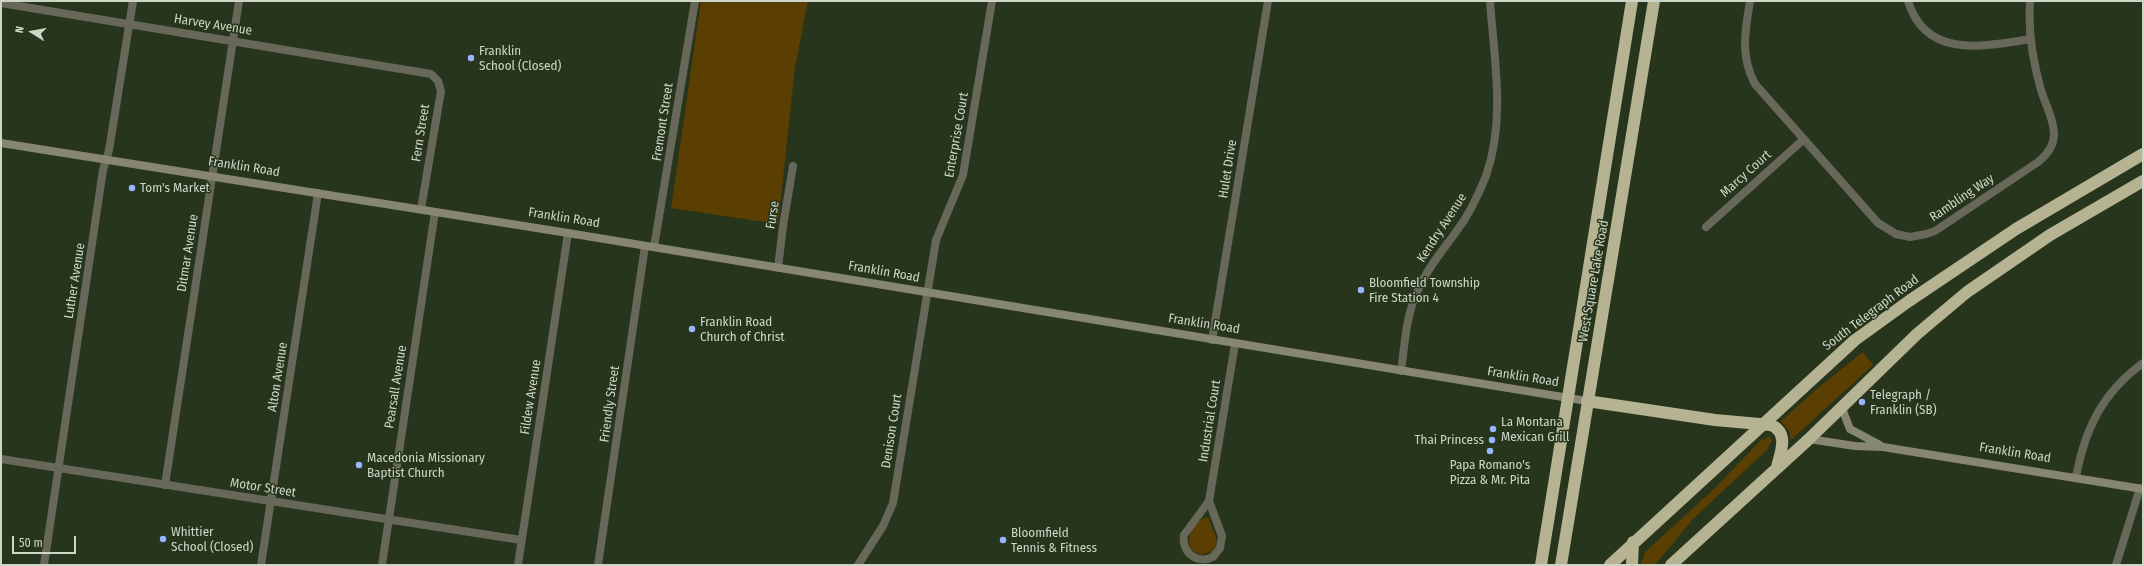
<!DOCTYPE html>
<html>
<head>
<meta charset="utf-8">
<style>
	body { margin:0 }
	#map { position:relative; width:2144px; height:566px; overflow:hidden; background:#27351c; font-family:"Fira Sans Condensed",sans-serif }
	canvas { display:block }
	.frame { position:absolute; inset:0; border:2px solid #cdd6c6; pointer-events:none }
	.north { position:absolute; left:12px; top:12px; width:40px; height:40px; -webkit-text-stroke:3px #27351c; paint-order:stroke; rotate:281deg; font-size:11px; font-weight:700; line-height:16px; text-align:center; color:#cdd6c6 }
	.north::after { content:''; display:block; margin:auto; width:14px; height:18px; background:#cdd6c6; clip-path:polygon(50% 0,100% 100%,50% 72%,0 100%) }
	.scale { position:absolute; left:12px; top:536px; width:64px; height:18px; box-sizing:border-box; border:2px solid #cdd6c6; border-top:0; padding-left:5px; font-size:12px; line-height:14px; white-space:nowrap; color:#cdd6c6; -webkit-text-stroke:3px #27351c; paint-order:stroke }
</style>
</head>
<body>
<div id="map">
<canvas width="2144" height="566"></canvas>
<div class="frame"></div>
<div class="north">N</div>
<div class="scale">50 m</div>
</div>
<script>
const c = document.querySelector('canvas').getContext('2d');
c.lineJoin = 'round';
function paint(path, color) {
  c.fillStyle = color;
  c.fill(path, 'evenodd');
}
function stroke(path, color, width, dash) {
  c.strokeStyle = color;
  c.lineWidth = width;
  c.lineCap = dash ? 'butt' : 'round';
  c.setLineDash(dash || []);
  c.stroke(path);
}
function write(font, color, halo, rows, align = 'center') {
  c.font = font + ' "Fira Sans Condensed",sans-serif';
  c.lineWidth = 3;
  c.setLineDash([]);
  c.textBaseline = 'middle';
  c.strokeStyle = halo;
  c.fillStyle = color;
  for (const [text, x, y, turn = 0] of rows) {
    c.save();
    c.translate(x, y);
    c.rotate((+turn || 0) * Math.PI / 180);
    c.textAlign = isNaN(turn) ? turn : align;
    if (halo) c.strokeText(text, 0, 0);
    c.fillText(text, 0, 0);
    c.restore();
  }
}
paint(new Path2D(`
	M 701,1 L 808,1 L 795,68 L 778,224 L 671,208 Z
	M 1863,352 L 1873,365 L 1791,440 L 1789,431 L 1781,421 L 1819,387 Z
	M 1769,436 L 1772,441 L 1768,447 L 1769,448 L 1693,519 L 1655,565 L 1641,565 L 1641,561 L 1645,556 L 1643,554 L 1715,488 L 1762,439 L 1764,440 Z
	M 1207,517 C 1210,519 1210,521 1211,525 C 1215,535 1221,543 1211,552 L 1200,555 L 1191,549 C 1185,537 1196,520 1207,517 Z`), '#5b3e01');
stroke(new Path2D(`
	M 1750,1 C 1745,31 1740,56 1755,84 L 1878,223 L 1896,234 L 1910,237 L 1926,234 L 1935,231 L 2038,162 C 2047,155 2054,146 2054,134 C 2054,119 2045,104 2041,90 C 2033,62 2028,30 2030,1
	M 1908,1 C 1926,60 1985,46 2031,39
	M 1,3 L 431,74 L 438,81 L 441,91 L 421,209
	M 1706,227 L 1804,139
	M 654,247 L 695,1
	M 778,268 L 783,226 L 793,166
	M 1212,340 L 1268,1
	M 1401,371 C 1405,343 1406,313 1419,288 C 1428,267 1443,250 1456,232 C 1469,215 1478,196 1486,176 C 1506,118 1494,60 1490,1
	M 1,459 L 521,540
	M 2076,477 C 2085,429 2102,393 2143,363
	M 165,485 L 239,1
	M 1209,501 L 1235,344
	M 1209,501 L 1222,536 L 1220,548 L 1213,557 C 1197,565 1181,552 1184,535 Z
	M 44,565 L 103,170 L 109,150 L 133,1
	M 261,565 L 318,193
	M 382,565 L 435,212
	M 518,565 L 568,233
	M 598,565 L 645,246
	M 858,565 L 883,526 L 893,503 L 936,240 L 963,175 L 992,1
	M 2116,565 L 2140,488`), '#68685a', 8);
stroke(new Path2D(`
	M 1,143 L 568,233 L 1587,401
	M 1841,406 L 1850,429 L 1880,445
	M 1809,439 L 1855,446 L 1883,447 L 2143,489`), '#878671', 8);
stroke(new Path2D(`
	M 1587,401 L 1715,420 L 1771,425 C 1789,433 1781,451 1777,467
	M 1541,565 L 1632,1
	M 1561,565 L 1654,1
	M 1610,565 L 1855,340 L 1909,301 L 2016,229 L 2143,154
	M 1632,565 L 1633,542
	M 1671,565 L 1809,439 L 1917,334 L 1967,292 L 2050,235 L 2143,181`), '#b5b391', 12);
for (const [x, y, r, color] of [
	[471,58,4,"#99b5fd"],
	[132,188,4,"#99b5fd"],
	[1361,290,4,"#99b5fd"],
	[692,329,4,"#99b5fd"],
	[1862,402,4,"#99b5fd"],
	[1493,429,4,"#99b5fd"],
	[1492,440,4,"#99b5fd"],
	[1490,451,4,"#99b5fd"],
	[359,465,4,"#99b5fd"],
	[163,539,4,"#99b5fd"],
	[1003,540,4,"#99b5fd"]
]) {
  const dot = new Path2D();
  dot.arc(x, y, r, 0, 2 * Math.PI);
  c.fillStyle = color;
  c.fill(dot);
  stroke(dot, '#27351c', 1.5);
}
write('13px', '#cdd6c6', '#27351c', [
	["Harvey Avenue",213,25,9],
	["Fremont Street",663,122,-81],
	["Fern Street",421,133,-81],
	["Enterprise Court",957,135,-80],
	["Franklin Road",244,167,9],
	["Hulet Drive",1228,169,-81],
	["Marcy Court",1746,174,-42],
	["Rambling Way",1962,198,-34],
	["Furse",773,215,-81],
	["Franklin Road",564,218,9],
	["Kendry Avenue",1442,228,-57],
	["Ditmar Avenue",188,253,-81],
	["Franklin Road",884,272,10],
	["Luther Avenue",75,281,-81],
	["West Square Lake Road",1594,281,-80],
	["South Telegraph Road",1871,313,-37],
	["Franklin Road",1204,324,9],
	["Alton Avenue",278,377,-81],
	["Franklin Road",1523,377,9],
	["Pearsall Avenue",396,387,-81],
	["Fildew Avenue",531,397,-81],
	["Friendly Street",610,404,-82],
	["Industrial Court",1210,421,-81],
	["Denison Court",892,431,-81],
	["Franklin Road",2015,453,9],
	["Motor Street",263,488,9]
]);
write('13px', '#cdd6c6', '#27351c', [
	["Franklin",479,51],
	["School (Closed)",479,66],
	["Tom's Market",140,188],
	["Bloomfield Township",1369,283],
	["Fire Station 4",1369,298],
	["Franklin Road",700,322],
	["Church of Christ",700,337],
	["Telegraph /",1870,395],
	["Franklin (SB)",1870,410],
	["La Montana",1501,422],
	["Mexican Grill",1501,437],
	["Thai Princess",1484,440,"right"],
	["Macedonia Missionary",367,458],
	["Baptist Church",367,473],
	["Papa Romano's",1490,465,"center"],
	["Pizza & Mr. Pita",1490,480,"center"],
	["Whittier",171,532],
	["School (Closed)",171,547],
	["Bloomfield",1011,533],
	["Tennis & Fitness",1011,548]
], 'left');
</script>
</body>
</html>
